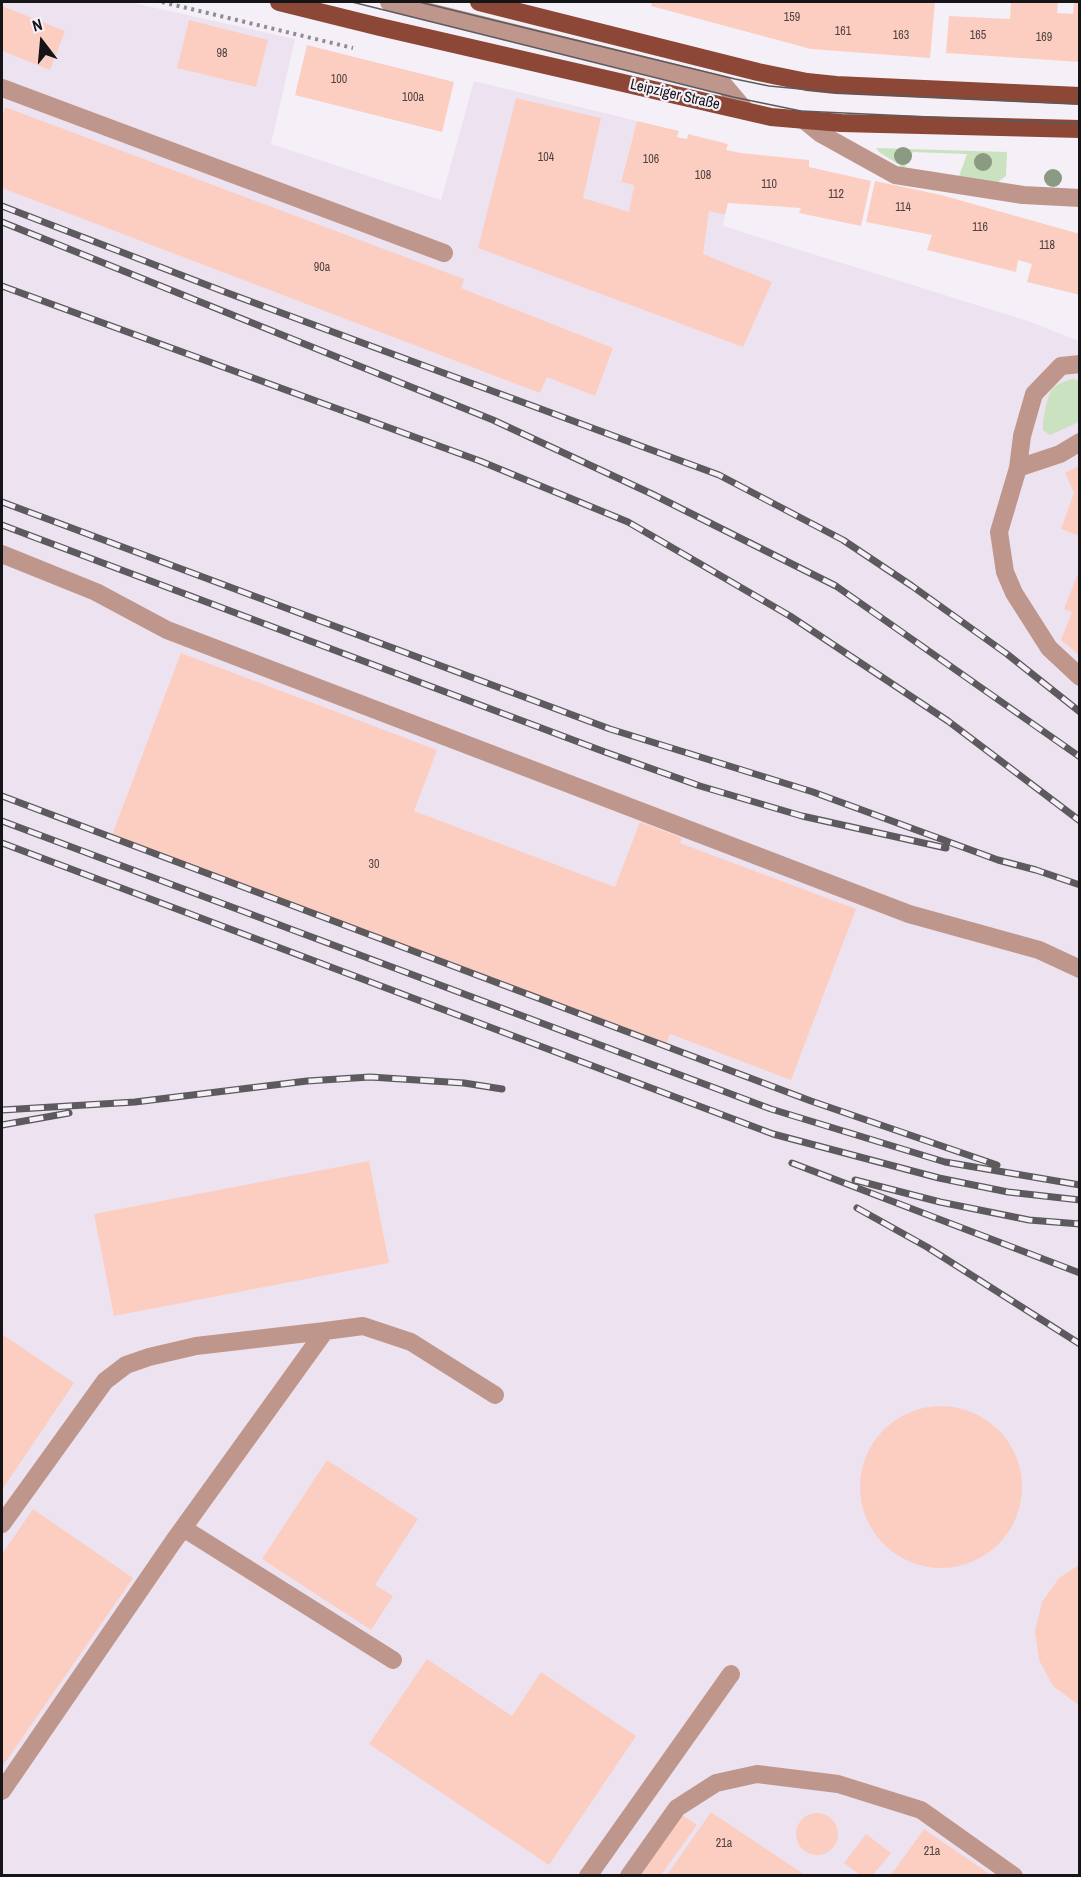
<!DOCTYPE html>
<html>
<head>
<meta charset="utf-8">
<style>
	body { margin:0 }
	#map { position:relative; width:1081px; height:1877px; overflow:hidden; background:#f5f0f7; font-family:"Archivo Narrow",sans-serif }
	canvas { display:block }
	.frame { position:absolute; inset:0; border:3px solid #151416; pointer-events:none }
	.north { position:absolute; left:12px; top:12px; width:60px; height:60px; -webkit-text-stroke:4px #f5f0f7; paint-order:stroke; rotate:344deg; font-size:16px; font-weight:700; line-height:24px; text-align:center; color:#151416 }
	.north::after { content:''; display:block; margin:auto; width:21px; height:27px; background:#151416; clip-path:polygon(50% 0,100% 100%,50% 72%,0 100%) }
</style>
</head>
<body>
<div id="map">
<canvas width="1081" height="1877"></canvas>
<div class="frame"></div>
<div class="north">N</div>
</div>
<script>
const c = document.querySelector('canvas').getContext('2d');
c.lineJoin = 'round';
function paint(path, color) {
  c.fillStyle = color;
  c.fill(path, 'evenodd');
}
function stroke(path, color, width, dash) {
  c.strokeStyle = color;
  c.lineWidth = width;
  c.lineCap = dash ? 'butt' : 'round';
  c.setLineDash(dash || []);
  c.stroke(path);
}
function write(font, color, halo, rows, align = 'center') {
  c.font = font + ' "Archivo Narrow",sans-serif';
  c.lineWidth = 4.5;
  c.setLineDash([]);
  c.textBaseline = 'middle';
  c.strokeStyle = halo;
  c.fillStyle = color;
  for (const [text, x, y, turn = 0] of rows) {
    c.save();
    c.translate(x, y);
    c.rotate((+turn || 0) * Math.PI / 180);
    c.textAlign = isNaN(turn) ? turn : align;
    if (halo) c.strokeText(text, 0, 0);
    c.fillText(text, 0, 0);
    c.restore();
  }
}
paint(new Path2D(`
	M 2,2 L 129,2 L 295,39 L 271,144 L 441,200 L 474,81 L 637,121 L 621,181 L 634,185 L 633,191 L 725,215 L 723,226 L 1028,321 L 1079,341 L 1079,1875 L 2,1876 Z`), '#ede3f0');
paint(new Path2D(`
	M 876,148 L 1007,152 L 1006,176 L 998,182 L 958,179 L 967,154 L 913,152 L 904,168 L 879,152 Z
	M 1073,379 L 1079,381 L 1079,422 L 1050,435 L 1043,430 C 1042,422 1047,398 1051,391 C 1055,384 1066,381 1073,379 Z`), '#cae2bf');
paint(new Path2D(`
	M 652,2 L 935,2 L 930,58 L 811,49 L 651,6 Z
	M 1011,2 L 1058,2 L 1057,13 L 1073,14 L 1074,2 L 1080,2 L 1080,62 L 946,53 L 949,16 L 1010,19 Z
	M 2,6 L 65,31 L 50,70 L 2,51 Z
	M 189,20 L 268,40 L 256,87 L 177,68 Z
	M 307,45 L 454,82 L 442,132 L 295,95 Z
	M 516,98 L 601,118 L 583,198 L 629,212 L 634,185 L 621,182 L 637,121 L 679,131 L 677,137 L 681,138 L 687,139 L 688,134 L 728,144 L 726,150 L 741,153 L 809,160 L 809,167 L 871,181 L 861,226 L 799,213 L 801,208 L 728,203 L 725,215 L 709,211 L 703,254 L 772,282 L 743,347 L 478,248 Z
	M 5,107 L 464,279 L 461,288 L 613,348 L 595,396 L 547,377 L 540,393 L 2,188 L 2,119 Z
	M 875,181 L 941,195 L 1080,234 L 1080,295 L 1027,282 L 1032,264 L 1018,260 L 1016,272 L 927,250 L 932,235 L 866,222 Z
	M 1080,465 L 1080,536 L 1061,529 L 1074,493 L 1065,473 Z
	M 1080,568 L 1080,656 L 1061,640 L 1072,612 L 1064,609 Z
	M 181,653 L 437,750 L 414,811 L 615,887 L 640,822 L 682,838 L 680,843 L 856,909 L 791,1080 L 670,1034 L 666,1045 L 112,835 Z
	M 369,1161 L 389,1263 L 114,1316 L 94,1214 Z
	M 2,1334 L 74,1383 L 2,1490 Z
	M860 1487a81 81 0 1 1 162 0a81 81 0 1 1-162 0Z
	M 327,1460 L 418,1519 L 375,1585 L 393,1596 L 371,1630 L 262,1559 Z
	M 33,1509 L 133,1578 L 2,1767 L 2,1554 Z
	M 1080,1564 L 1080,1706 L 1053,1686 L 1039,1660 L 1035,1631 L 1042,1602 L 1059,1578 Z
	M 427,1659 L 512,1716 L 541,1672 L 636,1736 L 549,1865 L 369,1744 Z
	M 711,1812 L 805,1875 L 667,1875 Z
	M796 1834a21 21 0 1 1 42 0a21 21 0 1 1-42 0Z
	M 679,1813 L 697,1825 L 661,1875 L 634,1875 Z
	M 924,1829 L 991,1875 L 891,1875 Z
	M 866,1834 L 891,1853 L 873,1875 L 860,1875 L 844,1863 Z`), '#fccec2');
stroke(new Path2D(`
	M 162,2 L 353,48`), '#908d91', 4, [3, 4.5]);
stroke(new Path2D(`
	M 389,2 L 724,85 L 746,111
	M 2,88 L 444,253
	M 805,121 L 821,134 L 895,175 L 1023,195 L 1080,198
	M 1080,364 L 1061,366 L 1034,394 L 1022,436 L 1018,468 L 999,532 L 1005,572 L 1014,593 L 1049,648 L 1080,677
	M 1018,468 L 1060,454 L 1080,442
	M 2,554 L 96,592 L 167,630 L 909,914 L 1039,950 L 1080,969
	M 2,1524 L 105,1381 L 126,1365 L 149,1357 L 196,1346 L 325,1331
	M 183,1528 L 393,1660
	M 2,1791 L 173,1542 L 325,1331 L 363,1326 L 411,1342 L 495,1395
	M 588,1876 L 731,1674
	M 629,1876 L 677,1808 L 716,1783 L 757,1774 L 838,1784 L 921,1810 L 1014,1876`), '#bf968c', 18);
stroke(new Path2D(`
	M 279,2 L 380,27 L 771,117 L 841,123 L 1080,129
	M 479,2 L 758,72 L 807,82 L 836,85 L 1080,96`), '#8c4737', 18);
stroke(new Path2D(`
	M 352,2 L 733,97 L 801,111 L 1080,124
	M 419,2 L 735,79 L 769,86 L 843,93 L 1080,104`), '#5c5a5d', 1.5);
const rail = new Path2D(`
	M 2,206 L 225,292 L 719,475 L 843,540 L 912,586 L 1007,654 L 1080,712
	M 2,222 L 493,420 L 652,494 L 836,586 L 1080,757
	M 2,286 L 480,461 L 628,522 L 790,616 L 948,721 L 1080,821
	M 2,502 L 610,729 L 813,792 L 998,860 L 1036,870 L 1080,885
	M 2,525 L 605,752 L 700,786 L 802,816 L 946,848
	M 2,796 L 811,1101 L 997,1165
	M 2,821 L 771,1109 L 945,1162 L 1080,1185
	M 2,843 L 773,1134 L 939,1178 L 1008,1192 L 1080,1200
	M 2,1110 L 135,1102 L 307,1081 L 370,1077 L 464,1083 L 502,1089
	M 2,1125 L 69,1113
	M 792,1163 L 1080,1273
	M 855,1180 L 940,1202 L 1029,1220 L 1080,1224
	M 857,1208 L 927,1247 L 1080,1344`);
stroke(rail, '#5c5a5d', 7);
stroke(rail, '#f5f0f7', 4.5, [14]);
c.fillStyle = '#8b9a82';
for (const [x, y] of [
	[903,156],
	[983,162],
	[1053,178]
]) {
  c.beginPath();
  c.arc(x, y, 9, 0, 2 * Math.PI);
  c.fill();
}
write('12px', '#4f4241', null, [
	["159",792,18],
	["161",843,32],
	["163",901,36],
	["165",978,36],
	["169",1044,38],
	["98",222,54],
	["100",339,80],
	["100a",413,98],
	["104",546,158],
	["106",651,160],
	["108",703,176],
	["110",769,185],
	["112",836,195],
	["114",903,208],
	["116",980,228],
	["118",1047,246],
	["90a",322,268],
	["30",374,865],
	["21a",724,1844],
	["21a",932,1852]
]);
write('15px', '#151416', '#f5f0f7', [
	["Leipziger Straße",675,95,13]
]);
</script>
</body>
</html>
